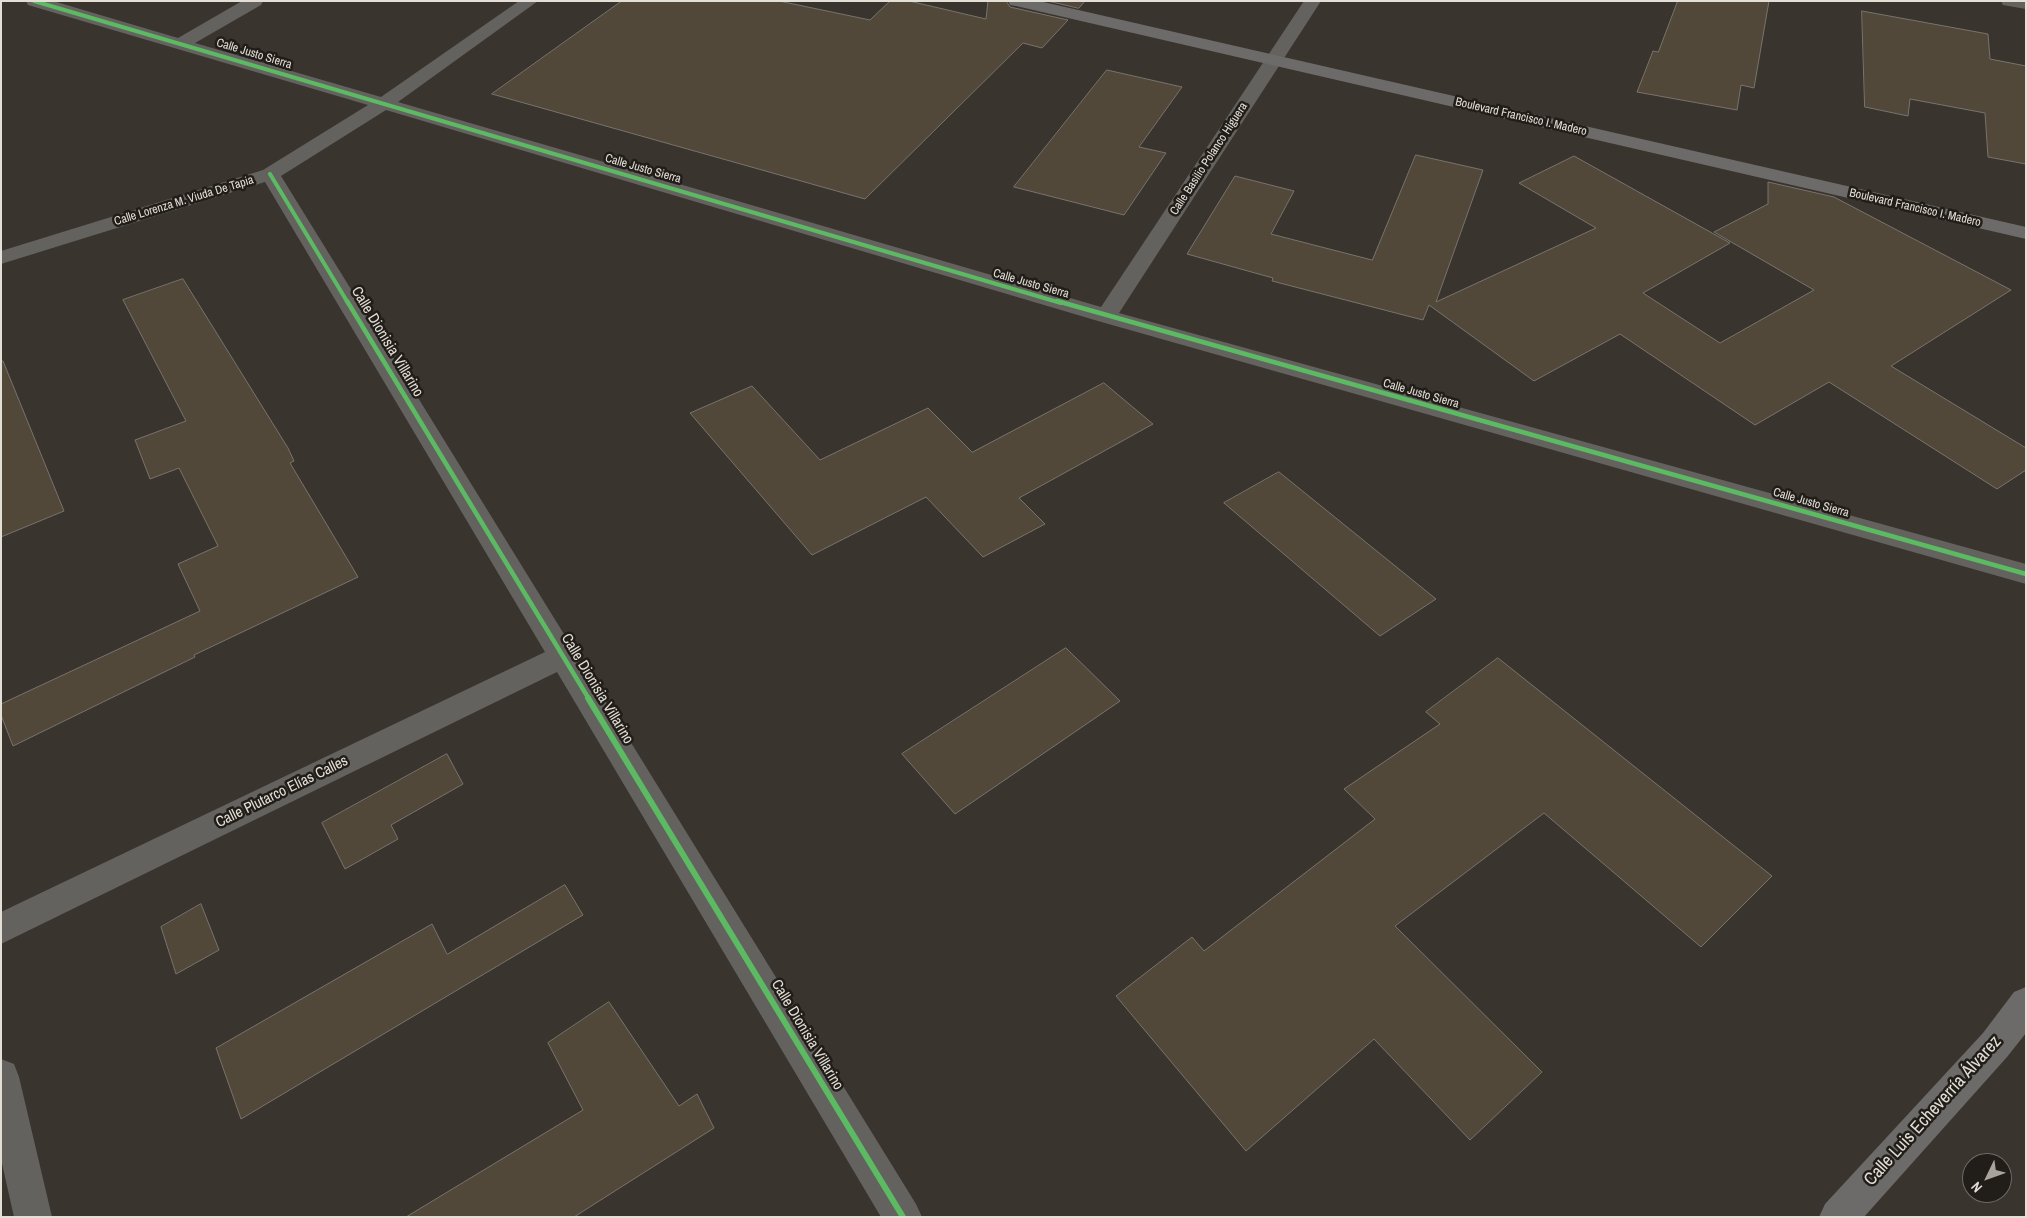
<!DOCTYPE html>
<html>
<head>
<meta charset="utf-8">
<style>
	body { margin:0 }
	#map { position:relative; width:2027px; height:1218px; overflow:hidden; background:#39342e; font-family:"Archivo Narrow",sans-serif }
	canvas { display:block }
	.frame { position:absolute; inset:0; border:2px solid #e3dfd7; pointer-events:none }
	.north { position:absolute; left:1962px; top:1153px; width:50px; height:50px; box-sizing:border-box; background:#211d18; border:1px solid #6f6b64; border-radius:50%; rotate:228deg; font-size:14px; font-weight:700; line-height:20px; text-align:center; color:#e3dfd7 }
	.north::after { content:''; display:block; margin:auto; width:18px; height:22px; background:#a8a39c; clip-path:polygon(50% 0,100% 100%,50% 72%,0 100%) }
</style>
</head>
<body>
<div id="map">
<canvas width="2027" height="1218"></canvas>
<div class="frame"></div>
<div class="north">N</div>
</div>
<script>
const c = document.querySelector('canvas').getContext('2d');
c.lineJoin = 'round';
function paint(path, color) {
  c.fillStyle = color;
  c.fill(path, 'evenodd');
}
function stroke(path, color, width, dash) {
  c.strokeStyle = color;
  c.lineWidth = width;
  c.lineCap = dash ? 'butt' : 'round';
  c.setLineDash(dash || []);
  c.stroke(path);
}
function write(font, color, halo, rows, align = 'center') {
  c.font = font + ' "Archivo Narrow",sans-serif';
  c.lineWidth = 5;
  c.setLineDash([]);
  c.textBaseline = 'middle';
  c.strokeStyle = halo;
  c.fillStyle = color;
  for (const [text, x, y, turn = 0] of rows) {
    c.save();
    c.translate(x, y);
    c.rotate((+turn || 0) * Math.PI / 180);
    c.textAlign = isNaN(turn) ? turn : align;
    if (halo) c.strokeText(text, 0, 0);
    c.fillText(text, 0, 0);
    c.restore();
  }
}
const building = new Path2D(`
	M 622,1 L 779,1 L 870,20 L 890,1 L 909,1 L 986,19 L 988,1 L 1006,1 L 1010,7 L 1068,20 L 1042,48 L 1023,43 L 865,199 L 492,94 Z
	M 1048,1 L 1085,1 L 1079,8 Z
	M 1678,1 L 1769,1 L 1754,88 L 1741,85 L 1737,110 L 1637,92 L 1653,51 L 1658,52 Z
	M 1862,11 L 1988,34 L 1990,59 L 2026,66 L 2026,164 L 1988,157 L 1985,113 L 1910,99 L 1908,116 L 1865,107 Z
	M 1107,70 L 1182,87 L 1139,147 L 1166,153 L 1124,215 L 1014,187 Z
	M 1416,155 L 1483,170 L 1436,302 L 1596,228 L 1519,183 L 1574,156 L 1730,243 L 1643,293 L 1720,343 L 1814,290 L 1714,232 L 1768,204 L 1768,182 L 1834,197 L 2011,290 L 1891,366 L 2026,448 L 2026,470 L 1997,489 L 1829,382 L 1755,425 L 1620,334 L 1534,381 L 1429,305 L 1423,320 L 1272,281 L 1273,278 L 1187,254 L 1235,176 L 1294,191 L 1271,234 L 1372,260 Z
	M 183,279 L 288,448 L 294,461 L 290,463 L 358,577 L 194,655 L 195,657 L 13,746 L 1,715 L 1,704 L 200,611 L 178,564 L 218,546 L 179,468 L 150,479 L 135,440 L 186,421 L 123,300 Z
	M 1,361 L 3,361 L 64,511 L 1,537 Z
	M 1104,383 L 1153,424 L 1019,498 L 1045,524 L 983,557 L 926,497 L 812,555 L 690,413 L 752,386 L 820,460 L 928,408 L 972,452 Z
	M 1279,472 L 1436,599 L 1380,636 L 1224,503 Z
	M 1066,648 L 1120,701 L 955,814 L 902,754 Z
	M 1498,658 L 1772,876 L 1701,947 L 1544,813 L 1395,926 L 1542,1072 L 1470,1140 L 1374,1039 L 1246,1151 L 1116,996 L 1192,937 L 1204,951 L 1375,819 L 1344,789 L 1440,724 L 1426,712 Z
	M 447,754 L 463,784 L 391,825 L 398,839 L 345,869 L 322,823 Z
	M 565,885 L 583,915 L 241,1119 L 216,1048 L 432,924 L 447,954 Z
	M 201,904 L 219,950 L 176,974 L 161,927 Z
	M 609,1002 L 679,1106 L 697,1094 L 714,1128 L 574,1217 L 406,1217 L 583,1110 L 548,1043 Z`);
paint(building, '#51483a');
stroke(building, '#78736e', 1);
paint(new Path2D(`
	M 26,1 L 53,1 L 178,38 L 242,1 L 263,1 L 261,5 L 195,43 L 381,97 L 519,1 L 538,1 L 398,102 L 1101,307 L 1304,1 L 1321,1 L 1119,313 L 2026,564 L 2026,584 L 1098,321 L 386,110 L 281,176 L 916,1204 L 922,1217 L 881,1217 L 557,672 L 1,944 L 1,912 L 545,652 L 265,182 L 1,264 L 1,251 L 263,170 L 368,105 L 28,5 Z
	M 2001,1 L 2026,1 L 2026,9 L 2003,5 Z
	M 1,1059 L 14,1064 L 19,1077 L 52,1217 L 14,1217 L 1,1159 Z`), '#64625f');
paint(new Path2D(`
	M 1008,1 L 1039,1 L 2026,227 L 2026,239 L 1016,6 L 1010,5 Z
	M 2026,987 L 2026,1033 L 2007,1057 L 1864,1217 L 1819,1217 L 1825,1204 L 1983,1033 L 2014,992 Z`), '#6d6b69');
stroke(new Path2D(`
	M 34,1 L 1061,303
	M 270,174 L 348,303`), '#5cba63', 4);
stroke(new Path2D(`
	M 347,301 L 589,699
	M 1057,301 L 2026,574`), '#5cba63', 4.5);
stroke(new Path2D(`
	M 588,698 L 903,1217`), '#5cba63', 6);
write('12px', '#e3dfd7', '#211d18', [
	["Calle Justo Sierra",254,54,17],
	["Boulevard Francisco I. Madero",1521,117,13],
	["Calle Basilio Polanco Higuera",1209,159,-57],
	["Calle Justo Sierra",643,169,16],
	["Calle Lorenza M. Viuda De Tapia",184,201,-17],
	["Boulevard Francisco I. Madero",1915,208,13],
	["Calle Justo Sierra",1031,284,16],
	["Calle Justo Sierra",1421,394,16],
	["Calle Justo Sierra",1811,503,16]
]);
write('15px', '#e3dfd7', '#211d18', [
	["Calle Dionisia Villarino",387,342,59],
	["Calle Dionisia Villarino",597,689,59],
	["Calle Plutarco Elías Calles",282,792,-26],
	["Calle Dionisia Villarino",807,1035,59]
]);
write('18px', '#e3dfd7', '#211d18', [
	["Calle Luis Echeverría Álvarez",1933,1111,-48]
]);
</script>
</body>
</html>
